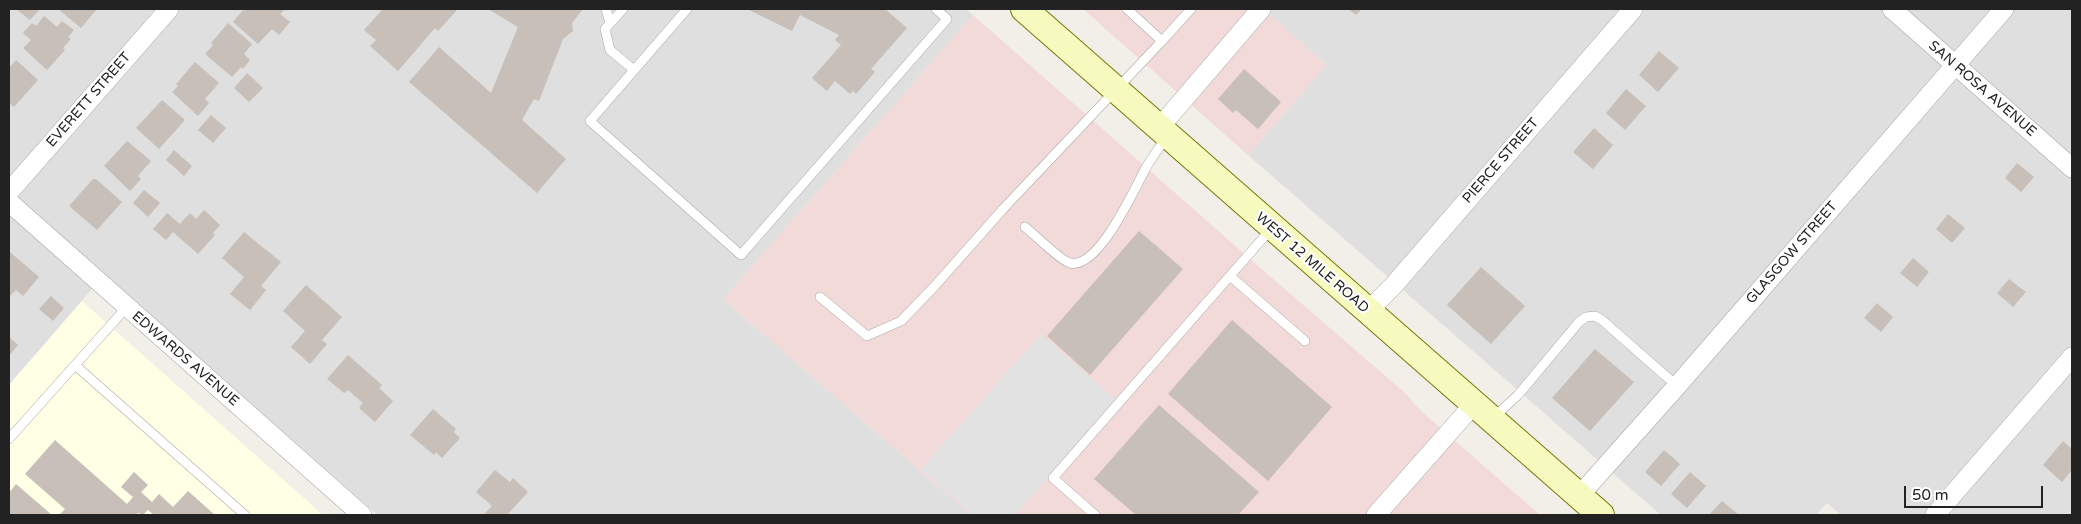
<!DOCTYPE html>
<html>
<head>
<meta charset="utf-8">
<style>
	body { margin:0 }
	#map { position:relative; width:2081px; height:524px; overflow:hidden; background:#f2efe9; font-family:"Varela Round",sans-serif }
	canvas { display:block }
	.frame { position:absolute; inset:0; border:10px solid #222; pointer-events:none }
	.scale { position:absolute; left:1904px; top:486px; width:139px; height:22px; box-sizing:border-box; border:2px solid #222; border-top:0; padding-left:6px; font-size:15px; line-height:18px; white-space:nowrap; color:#222; -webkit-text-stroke:4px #fff; paint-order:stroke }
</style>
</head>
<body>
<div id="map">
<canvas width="2081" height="524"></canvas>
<div class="frame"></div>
<div class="scale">50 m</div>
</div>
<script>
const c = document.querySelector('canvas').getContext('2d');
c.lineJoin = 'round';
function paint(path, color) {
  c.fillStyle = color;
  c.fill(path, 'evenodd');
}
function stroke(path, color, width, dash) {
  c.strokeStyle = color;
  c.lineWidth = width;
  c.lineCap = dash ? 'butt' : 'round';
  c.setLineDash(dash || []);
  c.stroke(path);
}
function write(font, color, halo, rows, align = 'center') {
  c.font = font + ' "Varela Round",sans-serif';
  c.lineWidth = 4.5;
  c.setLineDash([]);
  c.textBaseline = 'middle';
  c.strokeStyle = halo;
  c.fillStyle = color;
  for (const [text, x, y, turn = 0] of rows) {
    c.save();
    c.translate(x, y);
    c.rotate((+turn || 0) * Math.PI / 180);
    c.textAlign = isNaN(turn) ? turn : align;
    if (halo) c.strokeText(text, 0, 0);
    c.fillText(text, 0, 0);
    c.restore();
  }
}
paint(new Path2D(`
	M 9,9 L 966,9 L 973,15 L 723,299 L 971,515 L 378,515 L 105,274 L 9,385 Z
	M 1273,9 L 2072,9 L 2072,515 L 1841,515 L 1827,503 L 1816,515 L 1661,515 L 1248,155 L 1326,65 L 1269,14 Z`), '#e0dfdf');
paint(new Path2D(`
	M 1083,9 L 1273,9 L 1269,14 L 1326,65 L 1248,155 Z
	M 973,15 L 1257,265 L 1404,392 L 1421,411 L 1540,515 L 971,515 L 723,299 Z`), '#f2dad9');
paint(new Path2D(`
	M 82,301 L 323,515 L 9,515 L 9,385 Z`), '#ffffe5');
paint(new Path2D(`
	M 1041,334 L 1115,399 L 1015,515 L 973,515 L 921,469 Z`), '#e2e2e2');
paint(new Path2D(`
	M 16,9 L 40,9 L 30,20 Z
	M 58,9 L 97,9 L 81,28 Z
	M 244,9 L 285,9 L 280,14 L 290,22 L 279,35 L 272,29 L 258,44 L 233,22 Z
	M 383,9 L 458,9 L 438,31 L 435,28 L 398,71 L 370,46 L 376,40 L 364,30 Z
	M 488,9 L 583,9 L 572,23 L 573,31 L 563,39 L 539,101 L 534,99 L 522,120 L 566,159 L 537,193 L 409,82 L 439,47 L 491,93 L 518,27 Z
	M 747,9 L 885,9 L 907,28 L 871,69 L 875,72 L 856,94 L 853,91 L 850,94 L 835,81 L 827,91 L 812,78 L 841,45 L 835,40 L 839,35 L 800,15 L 792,31 Z
	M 1348,9 L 1362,9 L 1356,15 Z
	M 44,16 L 57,27 L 62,21 L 74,30 L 68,37 L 71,39 L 63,48 L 65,50 L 47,70 L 23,48 L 31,40 L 23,33 L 32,23 L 36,26 Z
	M 228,23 L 252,44 L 244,54 L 250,60 L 243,69 L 241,67 L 232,77 L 205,54 L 213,45 L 211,43 Z
	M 1659,51 L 1679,68 L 1658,92 L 1639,75 Z
	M 16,60 L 38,80 L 14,107 L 9,103 L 9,68 Z
	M 195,62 L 219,83 L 205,99 L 209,103 L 198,116 L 172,92 L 178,86 L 176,84 Z
	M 1244,69 L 1281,102 L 1258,129 L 1236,110 L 1233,113 L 1218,99 Z
	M 247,73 L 263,88 L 249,102 L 234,88 Z
	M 1626,89 L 1646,106 L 1625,130 L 1606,113 Z
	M 162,100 L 185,120 L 159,149 L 136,128 Z
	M 211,115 L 226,128 L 213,143 L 198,130 Z
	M 1594,128 L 1613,145 L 1593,169 L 1573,152 Z
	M 127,141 L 151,161 L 138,176 L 141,179 L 130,191 L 104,166 Z
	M 174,150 L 192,166 L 184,176 L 166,160 Z
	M 2017,163 L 2034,177 L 2021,192 L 2005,178 Z
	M 93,179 L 96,179 L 122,202 L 97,230 L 69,206 Z
	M 144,190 L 160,203 L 148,217 L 133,203 Z
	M 204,210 L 220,225 L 213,233 L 215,235 L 198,254 L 173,232 L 166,240 L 153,229 L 167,213 L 180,224 L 190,213 L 196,219 Z
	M 1948,214 L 1965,228 L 1952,243 L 1936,229 Z
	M 1139,231 L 1183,269 L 1090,375 L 1047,336 Z
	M 244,232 L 281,262 L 261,286 L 266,290 L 250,310 L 230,294 L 244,277 L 222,258 Z
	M 10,252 L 39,277 L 23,296 L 16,290 L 10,296 L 9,295 Z
	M 1913,258 L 1929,272 L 1917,287 L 1900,273 Z
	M 1481,267 L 1525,306 L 1491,344 L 1447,305 Z
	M 2009,279 L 2026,292 L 2013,307 L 1997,293 Z
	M 306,285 L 342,317 L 322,340 L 327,344 L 310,364 L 291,347 L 305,331 L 283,311 Z
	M 51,296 L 64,308 L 53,321 L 39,309 Z
	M 1877,303 L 1893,317 L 1881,332 L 1864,318 Z
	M 1232,320 L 1332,407 L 1268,481 L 1168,394 Z
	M 9,337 L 18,345 L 9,356 Z
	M 1595,349 L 1634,382 L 1590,431 L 1552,398 Z
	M 348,355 L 382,385 L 379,388 L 393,401 L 375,422 L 359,408 L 363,403 L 348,390 L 344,393 L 327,379 Z
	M 1159,405 L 1259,492 L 1238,515 L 1136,515 L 1094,479 Z
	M 433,409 L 456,429 L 454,432 L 460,438 L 442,458 L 436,452 L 434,455 L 410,435 Z
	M 55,440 L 127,504 L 133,497 L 121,487 L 134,472 L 148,485 L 141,492 L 152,502 L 159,494 L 173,507 L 188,491 L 215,515 L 154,515 L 148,510 L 143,515 L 138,513 L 136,515 L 59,515 L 65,509 L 25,474 Z
	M 2063,441 L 2072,449 L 2072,470 L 2062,482 L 2043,465 Z
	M 1664,450 L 1680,464 L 1661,486 L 1645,472 Z
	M 495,470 L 510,482 L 513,478 L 528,492 L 507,515 L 483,515 L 492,506 L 476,492 Z
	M 1690,472 L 1706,486 L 1687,508 L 1671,494 Z
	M 16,484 L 52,515 L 9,515 L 9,493 Z
	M 1722,501 L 1739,515 L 1709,515 Z`), '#c7bfb8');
const lane = new Path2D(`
	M 606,9 L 610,23
	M 623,9 L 605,29 L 610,50 L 634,70
	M 687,9 L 590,121 L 741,255 L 947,19 L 936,9
	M 1162,41 L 1191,9
	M 1025,227 C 1034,234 1061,261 1070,263 C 1099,270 1135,187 1147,166 C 1153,156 1160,147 1166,137
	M 1230,276 L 1305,341
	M 820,297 L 867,336 L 901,321 L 933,288 L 1003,209 L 1162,41 L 1127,9
	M 127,307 L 75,365 L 245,515
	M 1493,418 L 1518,395 L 1579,322 L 1586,317 L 1595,316 L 1602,320 L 1677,386
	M 9,439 L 75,365
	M 1095,515 L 1053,478 L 1271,229`);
const street = new Path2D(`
	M 1892,9 L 2072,168
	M 1159,128 L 1261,9
	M 9,192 L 169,9
	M 9,202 L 362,515
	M 1367,312 L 1393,286 L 1633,9
	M 1579,496 L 1677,386 L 2004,9
	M 1376,515 L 1474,404
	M 1935,515 L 2072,357`);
const secondary = new Path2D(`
	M 1024,9 L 1601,515`);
stroke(lane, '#a9a9a9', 10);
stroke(street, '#a9a9a9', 20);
stroke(secondary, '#707d05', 28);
stroke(lane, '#fff', 9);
stroke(street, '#fff', 19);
stroke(secondary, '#f7fabf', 26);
write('14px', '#222', '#fff', [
	["SAN ROSA AVENUE",1982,89,41],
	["EVERETT STREET",89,100,-49],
	["PIERCE STREET",1501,161,-49],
	["GLASGOW STREET",1792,253,-49],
	["WEST 12 MILE ROAD",1312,263,41],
	["EDWARDS AVENUE",185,359,41]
]);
</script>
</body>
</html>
